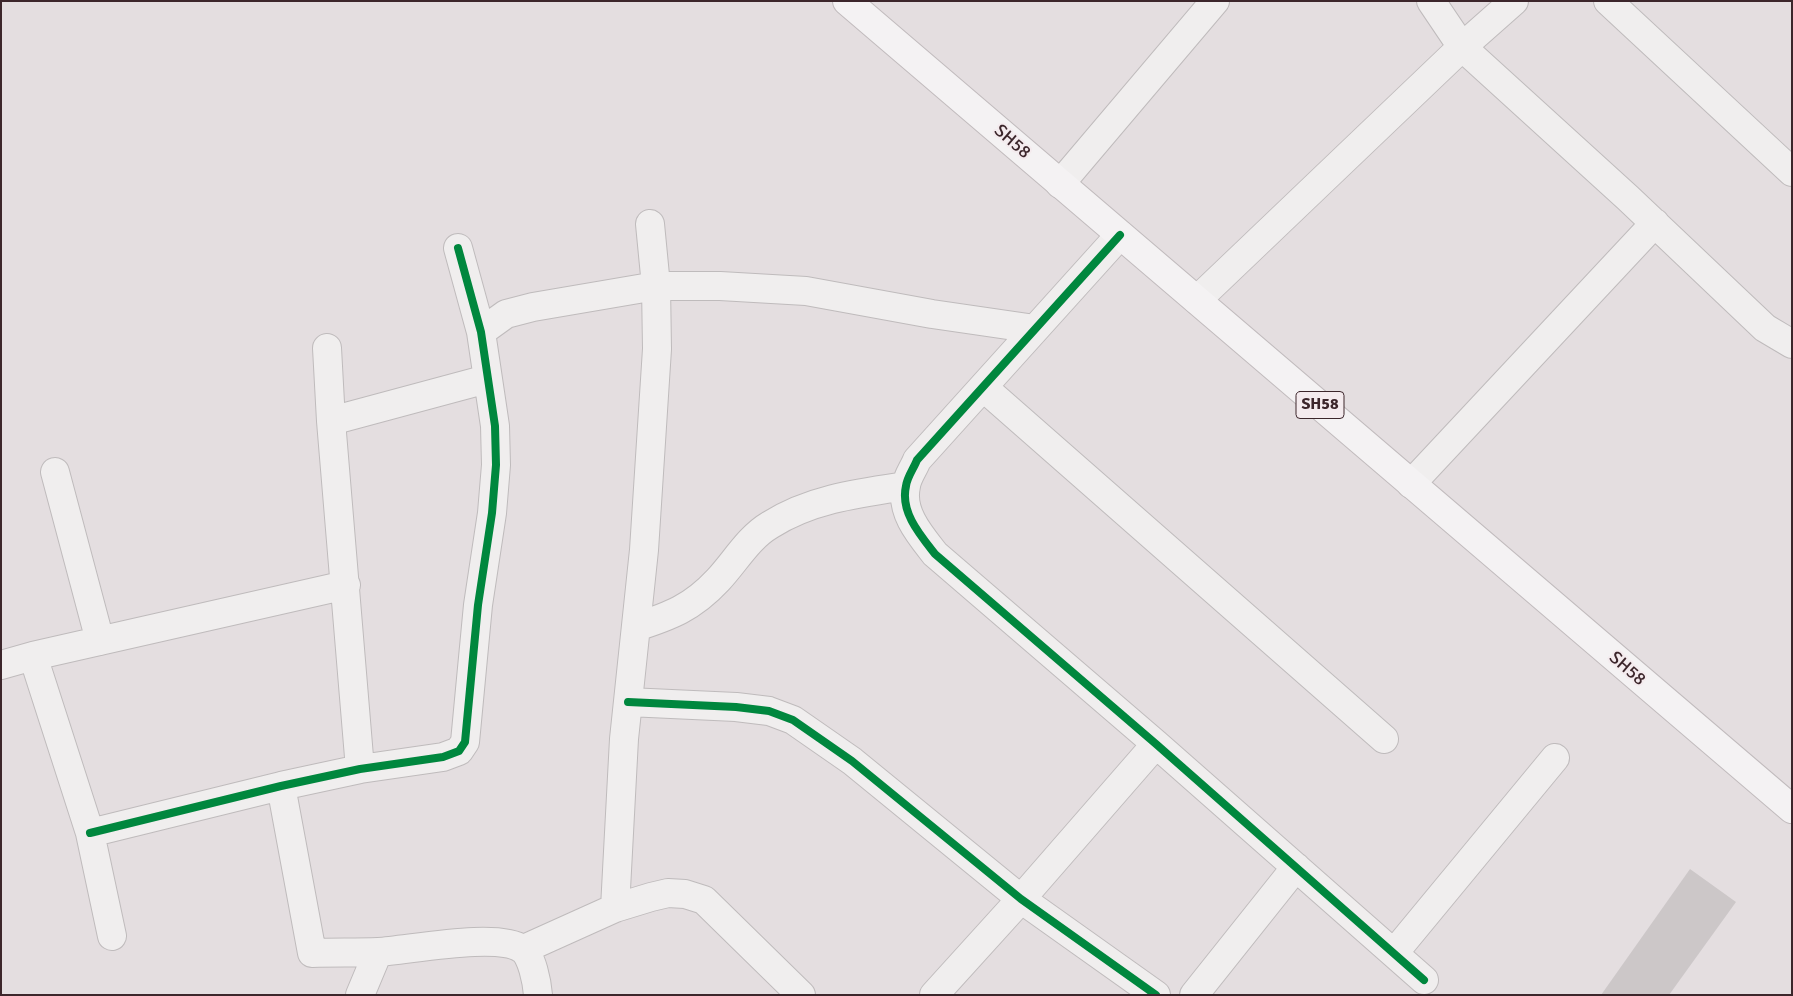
<!DOCTYPE html>
<html>
<head>
<meta charset="utf-8">
<style>
	body { margin:0 }
	#map { position:relative; width:1793px; height:996px; overflow:hidden; background:#e4dee0; font-family:Signika,sans-serif }
	canvas { display:block }
	.frame { position:absolute; inset:0; border:2px solid #3c262b; pointer-events:none }
</style>
</head>
<body>
<div id="map">
<canvas width="1793" height="996"></canvas>
<div class="frame"></div>
</div>
<script>
const c = document.querySelector('canvas').getContext('2d');
c.lineJoin = 'round';
function paint(path, color) {
  c.fillStyle = color;
  c.fill(path, 'evenodd');
}
function stroke(path, color, width, dash) {
  c.strokeStyle = color;
  c.lineWidth = width;
  c.lineCap = dash ? 'butt' : 'round';
  c.setLineDash(dash || []);
  c.stroke(path);
}
function write(font, color, halo, rows, align = 'center') {
  c.font = font + ' Signika,sans-serif';
  c.lineWidth = 4;
  c.setLineDash([]);
  c.textBaseline = 'middle';
  c.strokeStyle = halo;
  c.fillStyle = color;
  for (const [text, x, y, turn = 0] of rows) {
    c.save();
    c.translate(x, y);
    c.rotate((+turn || 0) * Math.PI / 180);
    c.textAlign = isNaN(turn) ? turn : align;
    if (halo) c.strokeText(text, 0, 0);
    c.fillText(text, 0, 0);
    c.restore();
  }
}
paint(new Path2D(`
	M 1690,869 L 1736,902 L 1669,995 L 1601,995 Z`), '#ccc7c8');
const street = new Path2D(`
	M 1431,1 L 1462,47 L 1628,198 L 1765,328 L 1792,344
	M 1608,1 L 1792,172
	M 1060,184 L 1215,1
	M 1120,235 L 917,460 C 914,468 907,477 906,486 C 900,512 920,535 935,554 L 1156,744 L 1424,980
	M 1197,300 L 1462,47 L 1514,1
	M 481,332 L 506,314 L 533,307 L 656,286 L 720,286 L 806,291 L 932,314 L 1035,329
	M 327,348 L 331,421 L 360,769
	M 983,387 L 1384,739
	M 331,421 L 487,379
	M 55,472 L 100,641
	M 1411,484 L 1655,223
	M 636,627 C 670,616 692,608 718,580 C 735,562 748,538 770,525 C 811,499 859,493 906,486
	M 33,656 L 90,833 L 112,936
	M 1,665 L 33,656 L 346,585
	M 628,702 L 736,707 L 769,711 L 793,720 L 852,761 L 1021,899 L 1156,995
	M 281,786 L 312,953 C 334,952 356,953 378,952 C 410,950 498,932 522,949 C 532,955 537,983 538,995
	M 90,833 L 281,786 L 360,769 L 443,757 L 459,751 L 465,742 L 478,605 L 492,513 L 496,465 L 495,426 L 481,332 L 458,248
	M 615,908 L 624,739 L 644,550 L 657,349 L 656,286 L 650,224
	M 524,949 L 615,908 L 651,897 L 668,893 L 685,894 L 704,900 L 801,995
	M 1394,953 L 1555,758
	M 360,995 L 378,952
	M 934,995 L 1021,899 L 1156,744
	M 1194,995 L 1296,867`);
const primary = new Path2D(`
	M 847,1 L 1792,809`);
stroke(street, '#bfbbbc', 30);
stroke(primary, '#c1bbbd', 30);
stroke(street, '#f0eeee', 28);
stroke(primary, '#f4f2f3', 28);
stroke(new Path2D(`
	M 1120,235 L 917,460 C 914,468 907,477 906,486 C 900,512 920,535 935,554 L 1156,744 L 1424,980
	M 628,702 L 736,707 L 769,711 L 793,720 L 852,761 L 1021,899 L 1156,995
	M 90,833 L 281,786 L 360,769 L 443,757 L 459,751 L 465,742 L 478,605 L 492,513 L 496,465 L 495,426 L 481,332 L 458,248`), '#00873e', 8);
for (const [x, y, w] of [
	[1320,405,48]
]) {
  const box = new Path2D();
  box.roundRect(x - w / 2, y - 13.5, w, 27, 4);
  c.fillStyle = '#f4ebee';
  c.fill(box);
  stroke(box, '#3c262b', 1);
}
write('bold 16px', '#3c262b', null, [
	["SH58",1320,405]
]);
write('18px', '#3c262b', '#f4ebee', [
	["SH58",1012,142,41],
	["SH58",1627,669,41]
]);
</script>
</body>
</html>
